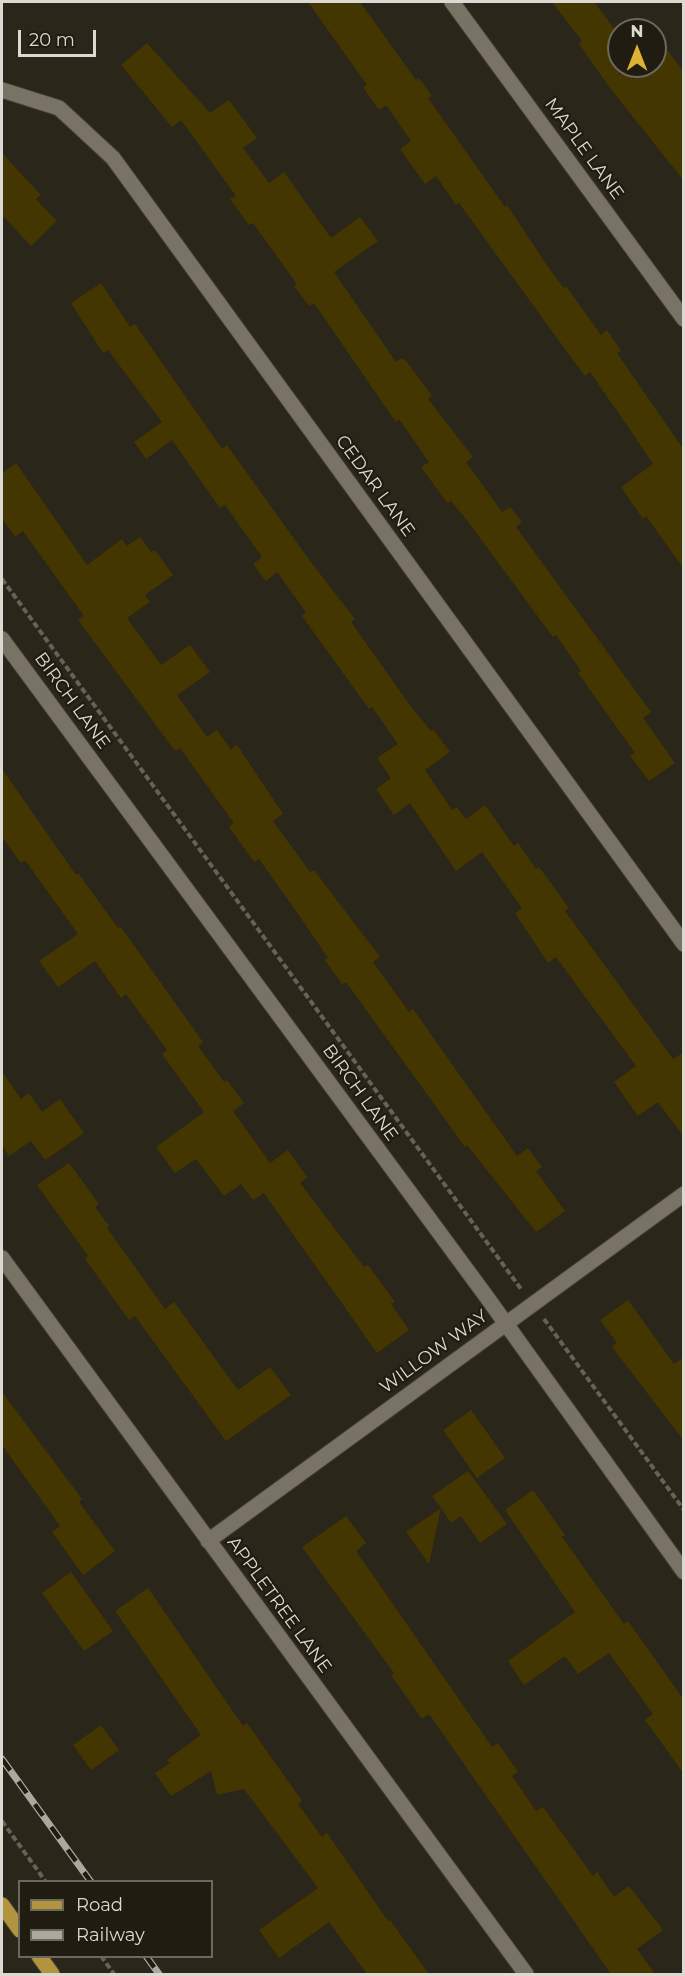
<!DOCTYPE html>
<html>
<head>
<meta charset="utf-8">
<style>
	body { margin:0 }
	#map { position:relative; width:685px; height:1976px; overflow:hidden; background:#2a261a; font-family:Montserrat,sans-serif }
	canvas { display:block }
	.frame { position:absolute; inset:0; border:3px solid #dbd9d1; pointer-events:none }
	.legend { position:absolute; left:18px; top:1880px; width:195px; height:78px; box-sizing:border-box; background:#201c11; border:2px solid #6b685e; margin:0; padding:8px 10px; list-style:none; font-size:18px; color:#dbd9d1 }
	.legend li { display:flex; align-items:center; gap:12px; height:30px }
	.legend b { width:30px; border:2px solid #6b685e }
	.north { position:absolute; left:607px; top:18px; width:60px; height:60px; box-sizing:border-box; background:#201c11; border:2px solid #6b685e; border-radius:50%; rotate:0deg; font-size:16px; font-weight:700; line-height:24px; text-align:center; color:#dbd9d1 }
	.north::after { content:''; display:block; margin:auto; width:21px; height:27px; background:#ddb133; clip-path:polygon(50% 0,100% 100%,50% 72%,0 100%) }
	.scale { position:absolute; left:18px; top:30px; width:78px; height:27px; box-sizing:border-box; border:3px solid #dbd9d1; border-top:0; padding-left:8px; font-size:18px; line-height:21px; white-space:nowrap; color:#dbd9d1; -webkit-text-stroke:4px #201c11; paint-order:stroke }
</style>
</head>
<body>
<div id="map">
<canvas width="685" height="1976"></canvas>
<div class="frame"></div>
<ul class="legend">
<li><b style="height:8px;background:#b2933e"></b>Road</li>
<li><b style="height:8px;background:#aaa89f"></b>Railway</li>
</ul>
<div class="north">N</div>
<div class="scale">20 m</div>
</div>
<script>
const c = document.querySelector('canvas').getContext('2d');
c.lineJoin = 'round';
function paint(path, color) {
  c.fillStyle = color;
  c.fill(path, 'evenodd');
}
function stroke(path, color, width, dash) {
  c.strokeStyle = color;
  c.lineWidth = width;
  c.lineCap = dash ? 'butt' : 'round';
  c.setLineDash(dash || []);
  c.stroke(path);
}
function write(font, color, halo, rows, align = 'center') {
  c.font = font + ' Montserrat,sans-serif';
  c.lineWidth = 4.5;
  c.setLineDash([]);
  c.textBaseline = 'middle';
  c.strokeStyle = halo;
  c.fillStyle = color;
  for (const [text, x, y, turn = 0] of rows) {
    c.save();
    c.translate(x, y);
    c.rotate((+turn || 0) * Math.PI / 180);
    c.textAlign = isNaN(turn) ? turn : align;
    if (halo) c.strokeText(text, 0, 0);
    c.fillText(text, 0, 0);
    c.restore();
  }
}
paint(new Path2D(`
	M 308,2 L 360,2 L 416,80 L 419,78 L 432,96 L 428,98 L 505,207 L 507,205 L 548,267 L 564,288 L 566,286 L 601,335 L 607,330 L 621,351 L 617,353 L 684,450 L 684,569 L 646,516 L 643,519 L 621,487 L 653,464 L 633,434 L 590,372 L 585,376 L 567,352 L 459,203 L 456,205 L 436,176 L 425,184 L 400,149 L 411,141 L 386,105 L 379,110 L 363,87 L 367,85 Z
	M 552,2 L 594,2 L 619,35 L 619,75 L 632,66 L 655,66 L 655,48 L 662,43 L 684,72 L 684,181 L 610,88 L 579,44 L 582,41 Z
	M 147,43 L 210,113 L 229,100 L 257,138 L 243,148 L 269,183 L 284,172 L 331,238 L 360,217 L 378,241 L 334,272 L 396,362 L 402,358 L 407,362 L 432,396 L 428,399 L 473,457 L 466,462 L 502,512 L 510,507 L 522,522 L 516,527 L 651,712 L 643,718 L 675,763 L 649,781 L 630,756 L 635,753 L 578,673 L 581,671 L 556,635 L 553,637 L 469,523 L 451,501 L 447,503 L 421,467 L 429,462 L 399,419 L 396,422 L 384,405 L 314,303 L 309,306 L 294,286 L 297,284 L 253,223 L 249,225 L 230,199 L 236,196 L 181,120 L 172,127 L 121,65 Z
	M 2,153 L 41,195 L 36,199 L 57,221 L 31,246 L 2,215 Z
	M 101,283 L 130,327 L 135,324 L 222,449 L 227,445 L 310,561 L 355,619 L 351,622 L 412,708 L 431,731 L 433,729 L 450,752 L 425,770 L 452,810 L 457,807 L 466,819 L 485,805 L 514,846 L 518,843 L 536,869 L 539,867 L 569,908 L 565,911 L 673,1059 L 684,1052 L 684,1137 L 658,1102 L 638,1116 L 614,1082 L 636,1066 L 556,957 L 548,963 L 515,913 L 522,908 L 482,852 L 456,871 L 410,803 L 394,815 L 376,789 L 391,778 L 377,758 L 398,744 L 372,707 L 369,709 L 302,616 L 306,612 L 277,572 L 266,581 L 253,564 L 262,557 L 225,505 L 220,508 L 172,440 L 146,459 L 134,442 L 162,422 L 108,350 L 103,353 L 71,303 Z
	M 16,463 L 87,565 L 122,539 L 127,546 L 140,537 L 151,552 L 155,550 L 173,575 L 145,595 L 150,602 L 127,618 L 161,665 L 190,645 L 210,672 L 177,695 L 207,737 L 217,730 L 231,750 L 237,745 L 283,814 L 273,821 L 310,872 L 314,870 L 380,957 L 373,962 L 409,1012 L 413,1009 L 517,1156 L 528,1148 L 542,1167 L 536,1171 L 565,1211 L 536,1232 L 467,1145 L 465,1147 L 346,982 L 342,984 L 325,960 L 328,958 L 298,914 L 259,859 L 254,862 L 229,827 L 234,823 L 180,748 L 175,751 L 78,620 L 84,616 L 23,531 L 15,537 L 2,518 L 2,473 Z
	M 2,769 L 76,875 L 78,873 L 118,928 L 121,927 L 203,1042 L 198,1046 L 224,1082 L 227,1080 L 244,1103 L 233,1111 L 270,1163 L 288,1150 L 307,1177 L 300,1183 L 364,1267 L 368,1265 L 395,1302 L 391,1304 L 409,1330 L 377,1353 L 264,1193 L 253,1200 L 241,1184 L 224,1196 L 196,1159 L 175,1173 L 156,1147 L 204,1112 L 162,1054 L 167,1050 L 126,994 L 121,998 L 95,961 L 58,987 L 39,961 L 78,934 L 25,860 L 21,863 L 2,837 Z
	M 2,1072 L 21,1099 L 29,1093 L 42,1112 L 60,1099 L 84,1133 L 45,1160 L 31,1141 L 9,1156 L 2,1145 Z
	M 69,1163 L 99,1204 L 95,1207 L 109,1226 L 107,1228 L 165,1309 L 174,1302 L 238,1390 L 270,1367 L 291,1395 L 226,1441 L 135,1316 L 129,1320 L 85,1259 L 88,1256 L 37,1185 Z
	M 628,1300 L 674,1364 L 684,1357 L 684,1441 L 612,1347 L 617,1343 L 600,1320 Z
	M 2,1392 L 82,1499 L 79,1502 L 115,1551 L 83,1575 L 52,1532 L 60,1526 L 2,1445 Z
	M 471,1410 L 505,1458 L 477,1478 L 443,1430 Z
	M 468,1471 L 507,1524 L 480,1543 L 461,1516 L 451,1523 L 441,1508 L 429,1564 L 406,1532 L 441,1508 L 432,1496 Z
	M 533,1490 L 565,1535 L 562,1537 L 624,1624 L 628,1621 L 684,1700 L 684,1774 L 645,1720 L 653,1714 L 609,1653 L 578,1674 L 565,1656 L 524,1685 L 508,1661 L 575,1612 L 505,1510 Z
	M 346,1516 L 366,1543 L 356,1551 L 492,1747 L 498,1743 L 518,1772 L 512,1776 L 536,1811 L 543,1807 L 593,1876 L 597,1872 L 614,1897 L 629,1886 L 663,1930 L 637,1949 L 655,1974 L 611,1974 L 429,1714 L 422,1719 L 391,1675 L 394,1673 L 302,1547 Z
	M 71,1572 L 113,1631 L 84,1651 L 42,1593 Z
	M 148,1588 L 243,1726 L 247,1723 L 302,1801 L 298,1804 L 322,1837 L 327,1833 L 388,1921 L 390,1920 L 429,1974 L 367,1974 L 329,1922 L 279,1958 L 259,1930 L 318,1888 L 244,1789 L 217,1795 L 211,1771 L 171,1796 L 155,1773 L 170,1763 L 167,1760 L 201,1735 L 115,1611 Z
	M 101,1725 L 119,1750 L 91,1770 L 73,1745 Z`), '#443600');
const street = new Path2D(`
	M 452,2 L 684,319
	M 2,90 L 59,108 L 113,158 L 684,944
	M 2,639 L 486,1296 L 684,1572
	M 2,1258 L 526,1974
	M 208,1541 L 684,1194`);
const primary = new Path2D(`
	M 2,1905 L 20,1930
	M 39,1956 L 52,1974`);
stroke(street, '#46443a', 17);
stroke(primary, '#46443a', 17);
stroke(new Path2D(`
	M 2,579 L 521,1289
	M 544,1319 L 684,1510
	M 2,1821 L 46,1882
	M 101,1956 L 114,1974`), '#666258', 4, [6, 3]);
stroke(street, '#787365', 15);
stroke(primary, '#b2933e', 15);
const rail = new Path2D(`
	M 2,1759 L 91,1882
	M 146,1956 L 159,1974`);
stroke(rail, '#aaa89f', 7);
stroke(rail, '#201c11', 4.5, [14]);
write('18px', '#dbd9d1', '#201c11', [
	["MAPLE LANE",584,149,54],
	["CEDAR LANE",375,486,54],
	["BIRCH LANE",72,701,54],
	["BIRCH LANE",360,1093,54],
	["WILLOW WAY",434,1352,-36],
	["APPLETREE LANE",279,1605,54]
]);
</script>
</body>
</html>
